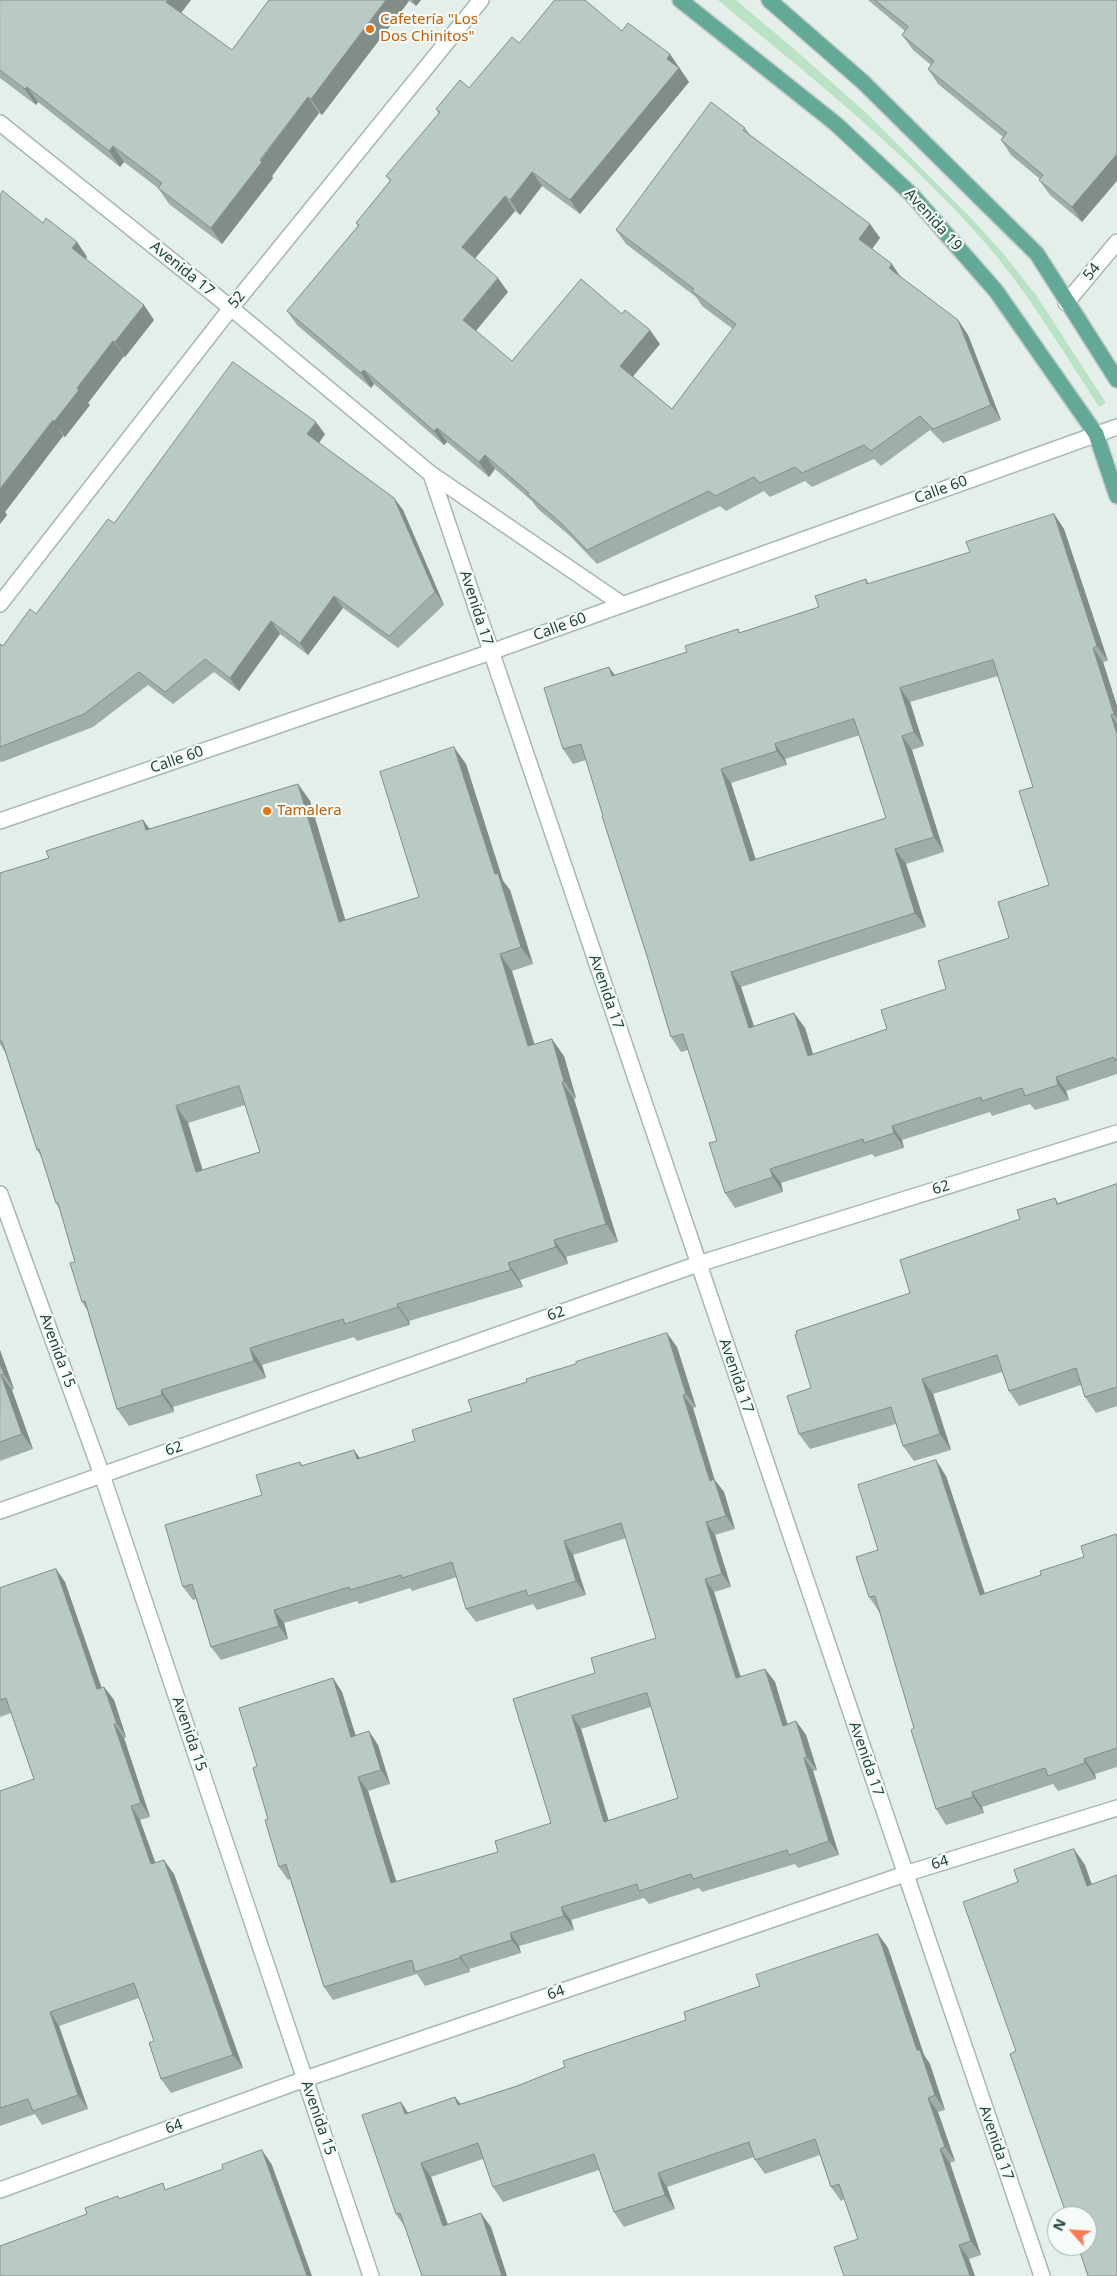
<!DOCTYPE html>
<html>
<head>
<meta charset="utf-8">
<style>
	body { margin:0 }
	#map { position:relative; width:1117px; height:2276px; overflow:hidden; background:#e4efea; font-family:"Noto Sans",sans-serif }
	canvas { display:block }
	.north { position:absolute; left:1047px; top:2206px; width:50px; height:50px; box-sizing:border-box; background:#f5fbf8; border:1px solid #a0b1ac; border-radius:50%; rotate:296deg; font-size:14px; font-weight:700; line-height:20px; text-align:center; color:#21433a }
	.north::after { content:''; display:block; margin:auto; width:18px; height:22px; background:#ff7c52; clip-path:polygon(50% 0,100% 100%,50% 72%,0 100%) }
</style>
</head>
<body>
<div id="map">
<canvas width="1117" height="2276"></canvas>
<div class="north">N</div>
</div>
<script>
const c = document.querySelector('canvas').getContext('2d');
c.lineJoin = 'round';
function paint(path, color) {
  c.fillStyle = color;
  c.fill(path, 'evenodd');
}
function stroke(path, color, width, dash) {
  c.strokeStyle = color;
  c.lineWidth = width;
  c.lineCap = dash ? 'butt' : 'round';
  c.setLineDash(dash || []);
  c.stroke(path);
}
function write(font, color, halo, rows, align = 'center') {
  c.font = font + ' "Noto Sans",sans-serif';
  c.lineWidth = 4.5;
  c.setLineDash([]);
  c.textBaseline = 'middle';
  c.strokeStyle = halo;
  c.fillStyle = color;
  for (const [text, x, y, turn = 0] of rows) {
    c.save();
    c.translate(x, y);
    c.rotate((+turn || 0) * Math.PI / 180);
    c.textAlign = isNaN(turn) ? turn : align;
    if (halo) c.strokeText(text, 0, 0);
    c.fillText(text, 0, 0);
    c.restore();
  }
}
paint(new Path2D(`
	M 718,0 L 736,0 L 793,48 L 864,111 L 970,217 L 1001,251 L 1036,295 L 1106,403 L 1099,407 C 1066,356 1035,304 997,257 C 916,159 815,81 718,0 Z`), '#bbe2c5');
const minor = new Path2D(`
	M 0,123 L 231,308 L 431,474 L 1042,2276
	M 1066,303 L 1117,242
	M 431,474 L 623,605
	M 0,604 L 231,308 L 481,0
	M 0,821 L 491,652 L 1117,427
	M 0,1194 L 102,1475 L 371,2276
	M 0,1511 L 698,1264 L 1117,1133
	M 0,2190 L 305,2079 L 905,1874 L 1117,1808`);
const major = new Path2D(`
	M 680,0 L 836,124 L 912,195 L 996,291 L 1096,434 L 1117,496
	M 769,0 L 863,82 L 1037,254 L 1117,380`);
stroke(minor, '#a6b8b2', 18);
stroke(major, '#c1cac8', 18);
stroke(minor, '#fff', 15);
stroke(major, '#64a997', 15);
paint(new Path2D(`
	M 0,0 L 191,0 L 181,13 L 232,50 L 269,0 L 421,0 L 416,6 L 409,1 L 322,115 L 319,113 L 272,176 L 273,178 L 222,244 L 169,204 L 158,188 L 124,162 L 120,167 L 38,102 L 36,105 L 0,78 Z
	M 868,0 L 1117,0 L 1082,222 L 1050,195 L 1039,180 L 1040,179 L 1011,155 L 1001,140 L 1003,137 L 938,84 L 928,69 L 931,65 L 913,50 L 902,35 L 905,31 Z
	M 622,31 L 680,68 L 680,69 L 689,82 L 580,214 L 542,186 L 520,215 L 515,211 L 475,258 L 508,292 L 476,331 L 512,361 L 622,314 L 660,344 L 633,376 L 672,409 L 733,329 L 702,306 L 696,297 L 626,244 L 616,230 L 745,128 L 750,135 L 870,224 L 880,238 L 872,249 L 901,278 L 958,320 L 968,335 L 1001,420 L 943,443 L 930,430 L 881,466 L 874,459 L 812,487 L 805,481 L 770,497 L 764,491 L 726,511 L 720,506 L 597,564 L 570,536 L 538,509 L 532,501 L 495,469 L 489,477 L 447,442 L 444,445 L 374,384 L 371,388 L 297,325 L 287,311 L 358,226 L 356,223 L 390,181 L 386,176 L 439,114 L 436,109 L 469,88 L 519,43 Z
	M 0,195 L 43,223 L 77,242 L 87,257 L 86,259 L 154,320 L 125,357 L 124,356 L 88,403 L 90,405 L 65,437 L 63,436 L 5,512 L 7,515 L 0,524 Z
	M 325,434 L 319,443 L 394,498 L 403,510 L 444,605 L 398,648 L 343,608 L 308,655 L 280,634 L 239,691 L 214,672 L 173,704 L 148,685 L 93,727 L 2,762 L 0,761 L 0,644 L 3,646 L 36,614 L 114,523 Z
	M 1054,514 L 1064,529 L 1108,661 L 1103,662 L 1117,706 L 1117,1074 L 1066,1091 L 1069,1100 L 1035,1110 L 1030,1104 L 992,1116 L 990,1112 L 902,1140 L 904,1148 L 875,1157 L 872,1154 L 781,1183 L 783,1192 L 735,1208 L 725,1193 L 717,1141 L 688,1050 L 681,1052 L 671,1037 L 646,953 L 586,760 L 573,764 L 563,749 L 609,667 L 615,675 L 687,652 L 738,629 L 740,633 L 819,607 L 866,579 L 869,584 L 970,552 ZM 998,676 L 1033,787 L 1049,885 L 1009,938 L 946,989 L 887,1029 L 813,1054 L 805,1028 L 794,1013 L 754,1026 L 741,987 L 926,927 L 906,864 L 944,852 L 912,750 L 924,746 L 910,702 ZM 860,735 L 886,818 L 756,860 L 731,783 L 787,765 L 785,759 Z
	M 466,764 L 503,881 L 510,890 L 533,964 L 512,971 L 535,1045 L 564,1056 L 576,1098 L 574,1099 L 618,1242 L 566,1257 L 568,1264 L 520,1280 L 523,1287 L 409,1321 L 410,1325 L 357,1341 L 354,1337 L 262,1365 L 266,1378 L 173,1407 L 174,1412 L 129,1426 L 117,1409 L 87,1310 L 82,1302 L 75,1262 L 60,1210 L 56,1203 L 41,1156 L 37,1150 L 5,1052 L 0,1044 L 0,873 L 49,858 L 143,820 L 150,829 L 298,784 L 310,801 L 345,920 L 419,897 ZM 245,1105 L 260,1152 L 203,1170 L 188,1123 Z
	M 1117,1184 L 1117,1406 L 1096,1413 L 1085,1397 L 1081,1385 L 1019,1406 L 1009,1391 L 1002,1372 L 933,1394 L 951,1450 L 914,1461 L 903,1446 L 896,1424 L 810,1449 L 799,1434 L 811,1388 L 910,1293 L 1020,1219 L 1055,1198 L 1058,1203 Z
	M 677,1347 L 696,1407 L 693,1408 L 714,1479 L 724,1492 L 735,1529 L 715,1535 L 731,1587 L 714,1592 L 741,1677 L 765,1669 L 775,1682 L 787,1724 L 796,1721 L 806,1735 L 817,1770 L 813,1771 L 839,1855 L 798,1868 L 795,1864 L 702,1892 L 699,1888 L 649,1904 L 644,1898 L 571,1920 L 574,1930 L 519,1946 L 521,1953 L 469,1969 L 470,1972 L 425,1986 L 417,1974 L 333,2000 L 324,1987 L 290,1879 L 288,1880 L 279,1867 L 257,1766 L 333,1678 L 342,1692 L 356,1736 L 378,1745 L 390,1784 L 368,1791 L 396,1882 L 498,1852 L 551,1823 L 513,1699 L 595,1673 L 656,1638 L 626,1538 L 573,1555 L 586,1595 L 537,1610 L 533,1604 L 476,1622 L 466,1609 L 457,1577 L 412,1591 L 410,1588 L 359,1604 L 357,1601 L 284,1623 L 288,1639 L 221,1660 L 211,1647 L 196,1599 L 193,1600 L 183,1587 L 262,1495 L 300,1462 L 303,1466 L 354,1450 L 360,1458 L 415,1441 ZM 651,1707 L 678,1798 L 609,1821 L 581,1729 Z
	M 0,1350 L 14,1389 L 12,1390 L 33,1449 L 0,1461 Z
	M 946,1476 L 985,1593 L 1041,1575 L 1084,1557 L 1116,1534 L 1117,1535 L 1117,1767 L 1095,1774 L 1096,1779 L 1058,1791 L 1053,1784 L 982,1807 L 984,1813 L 946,1825 L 936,1809 L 914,1728 L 880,1613 L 869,1597 L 878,1550 Z
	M 56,1569 L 65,1582 L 101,1688 L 104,1687 L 114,1700 L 126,1737 L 124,1738 L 150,1817 L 140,1820 L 155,1863 L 174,1874 L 243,2068 L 171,2093 L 161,2079 L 154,2041 L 139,1998 L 59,2026 L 88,2109 L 42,2125 L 35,2114 L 0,2126 L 0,1791 L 34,1779 L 11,1713 L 0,1717 L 0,1588 Z
	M 878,1934 L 888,1948 L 924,2055 L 930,2064 L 945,2110 L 938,2112 L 955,2161 L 950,2163 L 981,2255 L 969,2259 L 858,2239 L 844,2199 L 841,2201 L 831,2187 L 820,2155 L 765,2174 L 755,2160 L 754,2157 L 667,2187 L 675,2209 L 624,2227 L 614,2212 L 599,2170 L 503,2202 L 493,2187 L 483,2159 L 431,2177 L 448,2224 L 491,2227 L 507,2276 L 422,2276 L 405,2227 L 396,2214 L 401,2102 L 408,2113 L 455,2097 L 461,2104 L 517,2086 L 686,2020 Z`), '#9faea8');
paint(new Path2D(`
	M 168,0 L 191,0 L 177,18 L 166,2 Z
	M 386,0 L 408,0 L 409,1 L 322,115 L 311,99 Z
	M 412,0 L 421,0 L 416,6 Z
	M 670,54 L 689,82 L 580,214 L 570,200 Z
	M 27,87 L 38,102 L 36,105 L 25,89 Z
	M 308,97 L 319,113 L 272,176 L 273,178 L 222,244 L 211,228 Z
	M 113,146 L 124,162 L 120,167 L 109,151 Z
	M 1117,154 L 1117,181 L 1082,222 L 1072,207 Z
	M 532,172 L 542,186 L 520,215 L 510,200 Z
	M 505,196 L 515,211 L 472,262 L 462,247 Z
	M 870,224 L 880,238 L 869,253 L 859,239 Z
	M 77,242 L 87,257 L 83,263 L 72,248 Z
	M 892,264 L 902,279 L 889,268 Z
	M 498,278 L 508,292 L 473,334 L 463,320 Z
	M 144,305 L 154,320 L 125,357 L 115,342 Z
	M 958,320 L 968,335 L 1001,420 L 991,405 Z
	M 650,330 L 660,344 L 630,380 L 620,366 Z
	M 113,341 L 124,356 L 88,403 L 90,405 L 65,437 L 54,422 L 77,388 Z
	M 364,370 L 374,384 L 371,388 L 361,373 Z
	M 53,420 L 63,436 L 5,512 L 7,515 L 0,524 L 0,489 Z
	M 316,422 L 325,434 L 316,447 L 307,434 Z
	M 437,428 L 447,442 L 444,445 L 434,431 Z
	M 485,455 L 495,469 L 489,477 L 479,462 Z
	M 394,498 L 403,510 L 444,605 L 435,592 Z
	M 1054,514 L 1064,529 L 1108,661 L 1097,646 Z
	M 334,596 L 343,608 L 308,655 L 300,643 Z
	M 271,621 L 280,634 L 239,691 L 230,678 Z
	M 1093,648 L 1103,662 L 1117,706 L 1117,718 L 1114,714 Z
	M 609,667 L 619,682 L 612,676 Z
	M 900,688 L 910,702 L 924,746 L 914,732 Z
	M 1111,715 L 1117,724 L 1117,734 Z
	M 902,736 L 912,750 L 944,852 L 934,837 Z
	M 775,744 L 785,759 L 787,765 L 777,751 Z
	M 454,747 L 466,764 L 503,881 L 510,890 L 533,964 L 521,947 L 495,874 Z
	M 721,769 L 731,783 L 761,876 L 750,861 Z
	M 298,784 L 310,801 L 351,939 L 339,922 Z
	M 143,820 L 155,837 L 146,830 Z
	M 895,849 L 906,864 L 926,927 L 915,913 Z
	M 500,954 L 512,971 L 540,1064 L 528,1046 Z
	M 731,972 L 741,987 L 759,1042 L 749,1028 Z
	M 794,1013 L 805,1028 L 818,1070 L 808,1056 Z
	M 552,1039 L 564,1056 L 576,1098 L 564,1081 Z
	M 1056,1077 L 1066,1091 L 1069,1100 L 1058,1085 Z
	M 562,1082 L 574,1099 L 618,1242 L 606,1224 Z
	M 176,1106 L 188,1123 L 208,1189 L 196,1172 Z
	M 892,1126 L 902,1140 L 904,1148 L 894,1133 Z
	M 770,1169 L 781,1183 L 783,1192 L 773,1177 Z
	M 554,1240 L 566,1257 L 568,1264 L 556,1247 Z
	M 508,1263 L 520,1280 L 523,1287 L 511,1270 Z
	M 397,1304 L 409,1321 L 410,1325 L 398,1307 Z
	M 667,1333 L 677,1347 L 696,1407 L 686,1394 Z
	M 250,1348 L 262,1365 L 266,1378 L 254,1361 Z
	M 0,1350 L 14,1389 L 4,1374 L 0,1364 Z
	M 1,1375 L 12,1390 L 33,1449 L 22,1434 Z
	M 922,1379 L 933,1394 L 951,1450 L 940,1434 Z
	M 161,1390 L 173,1407 L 174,1412 L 162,1395 Z
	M 683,1395 L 693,1408 L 719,1494 L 710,1481 Z
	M 354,1450 L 363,1463 L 357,1459 Z
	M 936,1460 L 946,1476 L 990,1610 L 980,1595 Z
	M 714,1479 L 724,1492 L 735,1529 L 726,1516 Z
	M 706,1522 L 715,1535 L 731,1587 L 722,1574 Z
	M 564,1541 L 573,1555 L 586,1595 L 576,1581 Z
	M 56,1569 L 65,1582 L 107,1703 L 97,1689 Z
	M 705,1579 L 714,1592 L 745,1692 L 736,1678 Z
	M 274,1610 L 284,1623 L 288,1639 L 279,1626 Z
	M 765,1669 L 775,1682 L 792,1739 L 783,1726 Z
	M 333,1678 L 342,1692 L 360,1750 L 351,1737 Z
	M 104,1687 L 114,1700 L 126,1737 L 117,1724 Z
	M 572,1716 L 581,1729 L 613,1836 L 604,1822 Z
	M 796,1721 L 806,1735 L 817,1770 L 807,1757 Z
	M 114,1724 L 124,1738 L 150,1817 L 141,1803 Z
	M 369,1731 L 378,1745 L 390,1784 L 381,1770 Z
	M 804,1758 L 813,1771 L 839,1855 L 829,1841 Z
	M 1084,1759 L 1095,1774 L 1096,1779 L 1085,1763 Z
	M 358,1777 L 368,1791 L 401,1896 L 391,1883 Z
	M 972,1792 L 982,1807 L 984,1813 L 973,1797 Z
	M 131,1806 L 140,1820 L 161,1878 L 151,1864 Z
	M 1074,1849 L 1085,1865 L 1098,1902 L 1087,1886 Z
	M 164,1860 L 174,1874 L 243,2068 L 233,2055 Z
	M 561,1907 L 571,1920 L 574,1930 L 564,1916 Z
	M 510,1933 L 519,1946 L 521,1953 L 512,1940 Z
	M 878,1934 L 888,1948 L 924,2055 L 930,2064 L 945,2110 L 935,2095 L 917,2050 Z
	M 460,1956 L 469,1969 L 470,1972 L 460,1958 Z
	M 50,2012 L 59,2026 L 88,2109 L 78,2095 Z
	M 455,2097 L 465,2111 L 458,2105 Z
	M 928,2098 L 938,2112 L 955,2161 L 945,2147 Z
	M 401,2102 L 410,2116 L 405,2114 Z
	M 940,2149 L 950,2163 L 981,2255 L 971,2241 Z
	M 262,2150 L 272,2165 L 312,2276 L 307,2276 Z
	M 421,2163 L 431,2177 L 453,2240 L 443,2226 Z
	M 658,2173 L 667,2187 L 675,2209 L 665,2195 Z
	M 481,2213 L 491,2227 L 507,2276 L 502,2276 Z
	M 959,2245 L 969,2259 L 975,2276 L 970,2276 Z`), '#828d88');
const building = new Path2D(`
	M 0,0 L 168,0 L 166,2 L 232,50 L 269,0 L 386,0 L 311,99 L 308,97 L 260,160 L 262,162 L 211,228 L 158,188 L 162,183 L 113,146 L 109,151 L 27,87 L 25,89 L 0,70 Z
	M 555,0 L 585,0 L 622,31 L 628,23 L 670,54 L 667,59 L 679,68 L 570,200 L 532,172 L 510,200 L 505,196 L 462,247 L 498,278 L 463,320 L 512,361 L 581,279 L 622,314 L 625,310 L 650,330 L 620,366 L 672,409 L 736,324 L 692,291 L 694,289 L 616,230 L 711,102 L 745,128 L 743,130 L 870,224 L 859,239 L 892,264 L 889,268 L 958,320 L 991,405 L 933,429 L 920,416 L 871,451 L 864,445 L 802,473 L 795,467 L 760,483 L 754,477 L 715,496 L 709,491 L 587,550 L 560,522 L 527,494 L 529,493 L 485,455 L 479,462 L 437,428 L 434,431 L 364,370 L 361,373 L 287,311 L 359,225 L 356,223 L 391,180 L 386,176 L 440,112 L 436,109 L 460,80 L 469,88 L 512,37 L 519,43 Z
	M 875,0 L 1117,0 L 1117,154 L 1072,207 L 1039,180 L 1043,175 L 1001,140 L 1007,133 L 928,69 L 934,61 L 902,35 L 908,27 Z
	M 3,191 L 43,223 L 46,218 L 77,242 L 72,248 L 144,305 L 115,342 L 113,341 L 77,388 L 79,390 L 54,422 L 53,420 L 0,489 L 0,195 Z
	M 233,362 L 316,422 L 307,434 L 394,498 L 435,592 L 389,636 L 334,596 L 300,643 L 271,621 L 230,678 L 205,659 L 165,692 L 139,672 L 84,714 L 0,747 L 0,644 L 3,646 L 30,609 L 36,614 L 108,519 L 114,523 Z
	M 1054,514 L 1097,646 L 1093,648 L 1114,714 L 1111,715 L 1117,734 L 1117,1059 L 1114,1060 L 1114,1057 L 1056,1077 L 1058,1085 L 1025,1096 L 1022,1088 L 982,1101 L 981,1097 L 892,1126 L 894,1133 L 864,1143 L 863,1139 L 770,1169 L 773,1177 L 725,1193 L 709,1143 L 717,1141 L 683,1034 L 671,1037 L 646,953 L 602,816 L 603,816 L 581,744 L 563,749 L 544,688 L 609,667 L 612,676 L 687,652 L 685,646 L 738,629 L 739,633 L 819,607 L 815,596 L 866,579 L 867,584 L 970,552 L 966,542 ZM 993,660 L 1033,787 L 1019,791 L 1049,885 L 998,902 L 1009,938 L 938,961 L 946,989 L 881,1010 L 887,1029 L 808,1056 L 794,1013 L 749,1028 L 731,972 L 915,913 L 895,849 L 934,837 L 902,736 L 914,732 L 900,688 ZM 854,719 L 886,818 L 750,861 L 721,769 L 777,751 L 775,744 Z
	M 454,747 L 495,874 L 498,873 L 521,947 L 500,954 L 528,1046 L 552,1039 L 564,1081 L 562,1082 L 606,1224 L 554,1240 L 556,1247 L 508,1263 L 511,1270 L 397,1304 L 398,1307 L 345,1324 L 343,1319 L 250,1348 L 254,1361 L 161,1390 L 162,1395 L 117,1409 L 85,1301 L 82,1302 L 70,1263 L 75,1262 L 58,1203 L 56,1203 L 39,1149 L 37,1150 L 2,1041 L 0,1041 L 0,873 L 49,858 L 46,851 L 143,820 L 146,830 L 298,784 L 339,922 L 419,897 L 380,772 ZM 239,1086 L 260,1152 L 196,1172 L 176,1106 Z
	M 1117,1184 L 1117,1387 L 1085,1397 L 1076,1368 L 1009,1391 L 997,1355 L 922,1379 L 940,1434 L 903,1446 L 891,1407 L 799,1434 L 787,1396 L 811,1388 L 795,1335 L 797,1334 L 796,1331 L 910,1293 L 900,1260 L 1020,1219 L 1017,1210 L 1055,1198 L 1057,1204 Z
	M 667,1333 L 686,1394 L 683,1395 L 710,1481 L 714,1479 L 726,1516 L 706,1522 L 722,1574 L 705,1579 L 736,1678 L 765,1669 L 783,1726 L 796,1721 L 807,1757 L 804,1758 L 829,1841 L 789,1855 L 787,1850 L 693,1879 L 691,1874 L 639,1891 L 637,1884 L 561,1907 L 564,1916 L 510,1933 L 512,1940 L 460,1956 L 460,1958 L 415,1972 L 412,1960 L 324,1987 L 286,1864 L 279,1867 L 265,1820 L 268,1819 L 253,1768 L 257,1766 L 239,1708 L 333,1678 L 351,1737 L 369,1731 L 381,1770 L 358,1777 L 391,1883 L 498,1852 L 495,1841 L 551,1823 L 513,1699 L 595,1673 L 591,1658 L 656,1638 L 621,1523 L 564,1541 L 576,1581 L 528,1596 L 526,1590 L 466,1609 L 452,1562 L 402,1578 L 401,1575 L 350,1590 L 349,1587 L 274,1610 L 279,1626 L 211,1647 L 192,1584 L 183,1587 L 165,1525 L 262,1495 L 256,1475 L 300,1462 L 301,1466 L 354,1450 L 357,1459 L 415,1441 L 412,1430 L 472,1411 L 468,1400 L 527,1382 L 526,1379 L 576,1364 L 576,1362 ZM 647,1693 L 678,1798 L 604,1822 L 572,1716 Z
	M 0,1364 L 4,1374 L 1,1375 L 22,1434 L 0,1442 Z
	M 936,1460 L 980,1595 L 1041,1575 L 1040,1571 L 1084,1557 L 1081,1546 L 1116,1534 L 1117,1537 L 1117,1748 L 1084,1759 L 1085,1763 L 1048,1776 L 1045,1768 L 972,1792 L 973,1797 L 936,1809 L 911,1730 L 914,1728 L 875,1596 L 869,1597 L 856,1557 L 878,1550 L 858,1485 Z
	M 56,1569 L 97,1689 L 104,1687 L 117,1724 L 114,1724 L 141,1803 L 131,1806 L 151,1864 L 164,1860 L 233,2055 L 161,2079 L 149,2043 L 154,2041 L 134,1983 L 50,2012 L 78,2095 L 33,2111 L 28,2099 L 0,2108 L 0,1791 L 34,1779 L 6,1698 L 0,1700 L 0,1588 Z
	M 1074,1849 L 1087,1886 L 1117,1875 L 1117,2276 L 1088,2276 L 1078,2246 L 1087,2246 L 1087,2216 L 1067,2216 L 1010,2054 L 1016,2051 L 963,1902 L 1018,1882 L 1014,1870 Z
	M 878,1934 L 917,2050 L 920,2050 L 935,2095 L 928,2098 L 945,2147 L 940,2149 L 971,2241 L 959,2245 L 970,2276 L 844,2276 L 834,2247 L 858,2239 L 839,2184 L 831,2187 L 815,2139 L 755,2160 L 749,2142 L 658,2173 L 665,2195 L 614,2212 L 594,2154 L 493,2187 L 478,2143 L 421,2163 L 443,2226 L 481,2213 L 502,2276 L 422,2276 L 400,2213 L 396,2214 L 362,2115 L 401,2102 L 405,2114 L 455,2097 L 458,2105 L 517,2086 L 565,2067 L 563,2061 L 686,2020 L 684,2012 L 760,1986 L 756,1975 Z
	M 262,2150 L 307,2276 L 0,2276 L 0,2246 L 87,2214 L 85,2208 L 118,2196 L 119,2199 L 163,2183 L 165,2190 L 223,2169 L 222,2165 Z`);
paint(building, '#b9cac3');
stroke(building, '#828d88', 1);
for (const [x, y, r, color] of [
	[370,29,5,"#e8710a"],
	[267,811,5,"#e8710a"]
]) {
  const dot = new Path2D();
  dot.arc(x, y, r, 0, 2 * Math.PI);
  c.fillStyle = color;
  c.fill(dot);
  stroke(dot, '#f5fbf8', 2);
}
write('15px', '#c56008', '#f5fbf8', [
	["Cafetería \"Los",380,20],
	["Dos Chinitos\"",380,37],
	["Tamalera",277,811]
], 'left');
write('15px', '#21433a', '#f5fbf8', [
	["Avenida 19",933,220,48],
	["Avenida 17",182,269,39],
	["54",1092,272,-50],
	["52",237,300,-51],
	["Calle 60",941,490,-20],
	["Avenida 17",476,608,72],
	["Calle 60",560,627,-20],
	["Calle 60",177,760,-19],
	["Avenida 17",606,992,71],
	["62",941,1188,-17],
	["62",556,1314,-19],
	["Avenida 15",57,1351,70],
	["Avenida 17",736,1376,71],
	["62",174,1449,-19],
	["Avenida 15",189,1734,71],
	["Avenida 17",866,1759,71],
	["64",940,1863,-17],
	["64",556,1993,-19],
	["Avenida 15",318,2118,71],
	["64",174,2127,-20],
	["Avenida 17",996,2143,71]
]);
</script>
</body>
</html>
